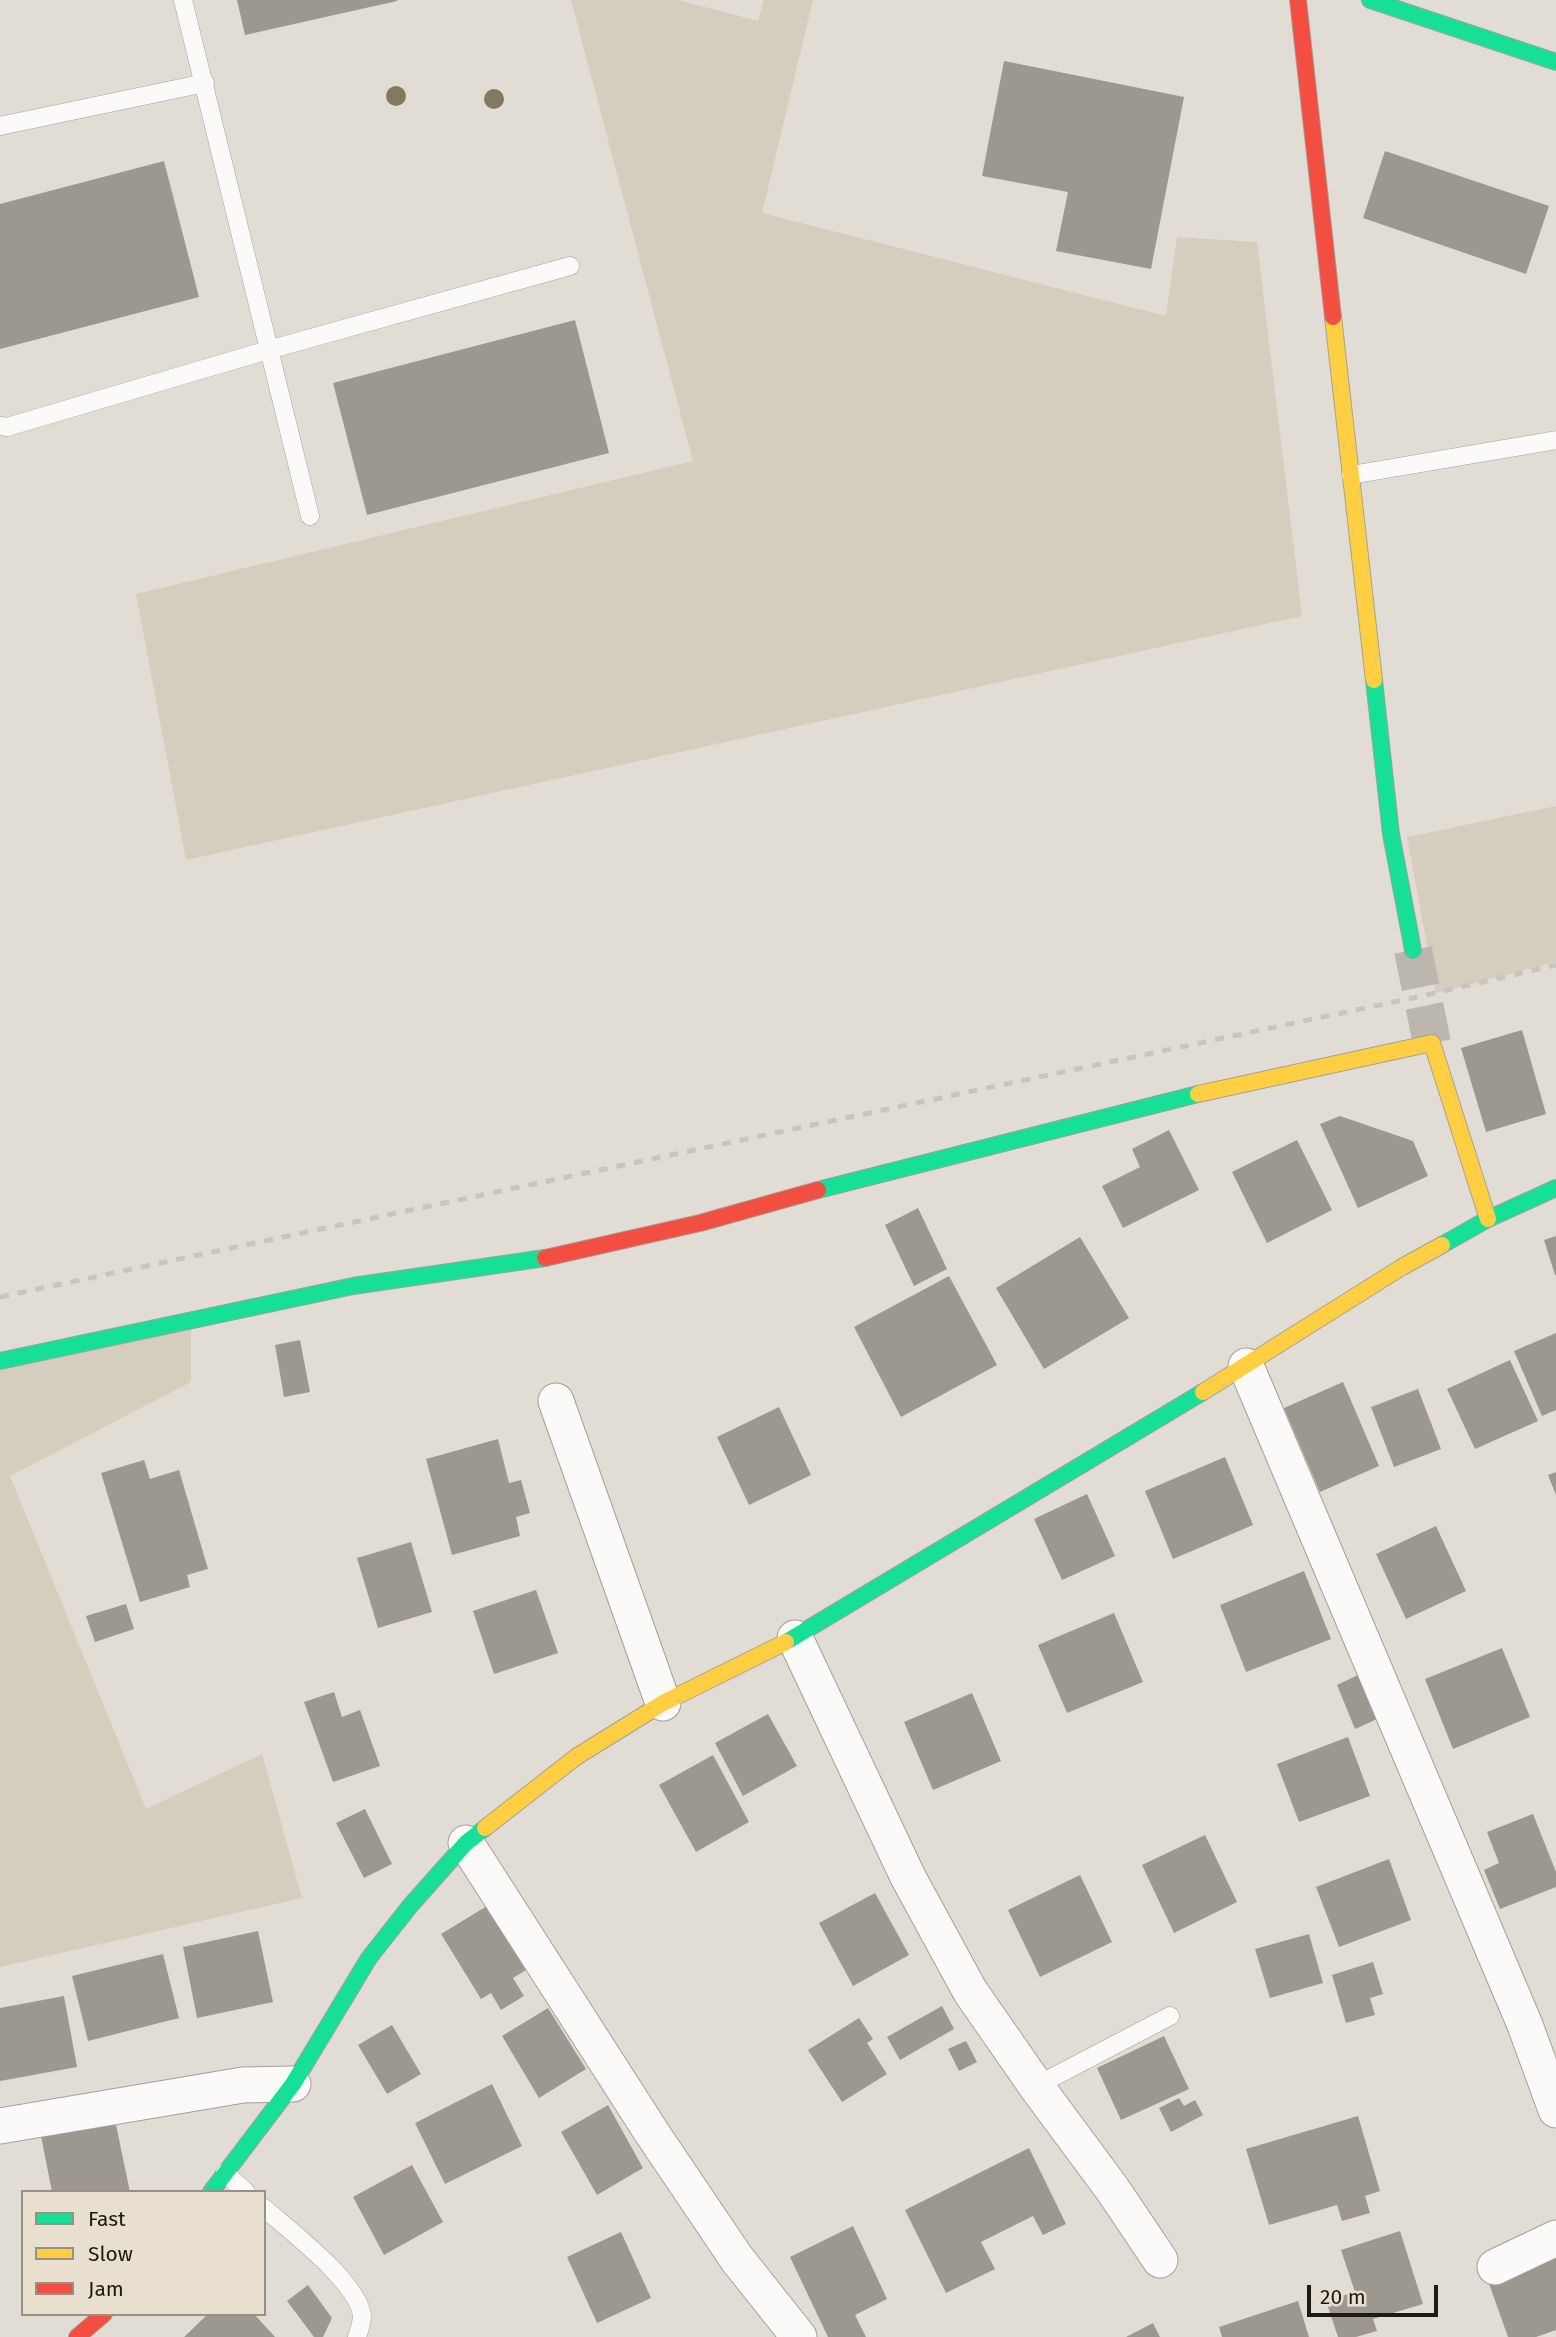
<!DOCTYPE html>
<html>
<head>
<meta charset="utf-8">
<style>
	body { margin:0 }
	#map { position:relative; width:1556px; height:2337px; overflow:hidden; background:#e2ddd4; font-family:"Fira Sans",sans-serif }
	canvas { display:block }
	.legend { position:absolute; left:21px; top:2190px; width:245px; height:126px; box-sizing:border-box; background:#e8dfce; border:2px solid #979084; margin:0; padding:9px 12px; list-style:none; font-size:21px; color:#1d1a14 }
	.legend li { display:flex; align-items:center; gap:14px; height:35px }
	.legend b { width:35px; border:2px solid #979084 }
	.scale { position:absolute; left:1307px; top:2285px; width:131px; height:32px; box-sizing:border-box; border:4px solid #1d1a14; border-top:0; padding-left:9px; font-size:21px; line-height:24px; white-space:nowrap; color:#1d1a14; -webkit-text-stroke:5px #e8dfce; paint-order:stroke }
</style>
</head>
<body>
<div id="map">
<canvas width="1556" height="2337"></canvas>
<ul class="legend">
<li><b style="height:9px;background:#16e098"></b>Fast</li>
<li><b style="height:9px;background:#ffcf43"></b>Slow</li>
<li><b style="height:9px;background:#f24e42"></b>Jam</li>
</ul>
<div class="scale">20 m</div>
</div>
<script>
const c = document.querySelector('canvas').getContext('2d');
c.lineJoin = 'round';
function paint(path, color) {
  c.fillStyle = color;
  c.fill(path, 'evenodd');
}
function stroke(path, color, width, dash) {
  c.strokeStyle = color;
  c.lineWidth = width;
  c.lineCap = dash ? 'butt' : 'round';
  c.setLineDash(dash || []);
  c.stroke(path);
}
paint(new Path2D(`
	M 571,0 L 678,0 L 758,21 L 764,0 L 813,0 L 762,213 L 1166,316 L 1177,237 L 1257,242 L 1302,616 L 186,860 L 136,594 L 693,461 Z
	M 1556,806 L 1556,962 L 1436,993 L 1407,837 Z
	M 191,1321 L 191,1382 L 10,1476 L 146,1809 L 262,1754 L 302,1898 L 0,1967 L 0,1362 Z`), '#d5cdbd');
paint(new Path2D(`
	M 237,0 L 397,0 L 397,1 L 245,35 Z
	M 1004,61 L 1184,97 L 1151,269 L 1056,251 L 1068,192 L 982,176 Z
	M 1385,151 L 1549,206 L 1526,274 L 1363,218 Z
	M 164,161 L 199,297 L 0,349 L 0,204 Z
	M 575,320 L 609,453 L 367,515 L 333,383 Z
	M 1522,1030 L 1546,1114 L 1486,1132 L 1461,1048 Z
	M 1340,1116 L 1413,1141 L 1428,1176 L 1358,1208 L 1320,1124 Z
	M 1169,1130 L 1199,1190 L 1123,1228 L 1102,1186 L 1140,1167 L 1132,1149 Z
	M 1297,1140 L 1332,1210 L 1267,1243 L 1232,1172 Z
	M 918,1208 L 947,1269 L 914,1286 L 885,1225 Z
	M 1556,1236 L 1556,1275 L 1555,1275 L 1544,1240 Z
	M 1080,1237 L 1129,1318 L 1044,1369 L 996,1288 Z
	M 949,1276 L 997,1365 L 901,1417 L 854,1327 Z
	M 1556,1333 L 1556,1410 L 1542,1416 L 1514,1351 Z
	M 300,1340 L 310,1392 L 284,1397 L 275,1345 Z
	M 1510,1360 L 1538,1421 L 1475,1449 L 1447,1389 Z
	M 1343,1382 L 1379,1466 L 1320,1492 L 1284,1408 Z
	M 1418,1389 L 1441,1449 L 1394,1467 L 1371,1407 Z
	M 779,1407 L 811,1475 L 749,1505 L 717,1437 Z
	M 498,1439 L 509,1483 L 521,1480 L 530,1513 L 516,1517 L 520,1536 L 452,1555 L 426,1459 Z
	M 1225,1457 L 1253,1525 L 1173,1559 L 1145,1491 Z
	M 144,1460 L 150,1479 L 179,1470 L 208,1569 L 187,1575 L 190,1587 L 140,1602 L 101,1473 Z
	M 1556,1472 L 1556,1495 L 1548,1475 Z
	M 1087,1494 L 1115,1556 L 1062,1580 L 1034,1519 Z
	M 1436,1526 L 1466,1591 L 1406,1619 L 1376,1554 Z
	M 411,1542 L 432,1612 L 378,1628 L 357,1558 Z
	M 1304,1571 L 1331,1639 L 1246,1672 L 1220,1605 Z
	M 536,1590 L 558,1653 L 494,1674 L 473,1611 Z
	M 126,1604 L 134,1629 L 95,1642 L 86,1616 Z
	M 1114,1613 L 1143,1682 L 1067,1713 L 1038,1645 Z
	M 1502,1648 L 1530,1717 L 1453,1749 L 1425,1679 Z
	M 1358,1675 L 1377,1719 L 1355,1729 L 1337,1685 Z
	M 334,1692 L 342,1717 L 360,1710 L 380,1766 L 333,1782 L 304,1702 Z
	M 972,1693 L 1001,1761 L 933,1790 L 904,1722 Z
	M 768,1714 L 797,1766 L 743,1796 L 715,1743 Z
	M 1348,1737 L 1370,1796 L 1299,1822 L 1277,1764 Z
	M 713,1755 L 749,1822 L 696,1852 L 659,1785 Z
	M 365,1809 L 392,1864 L 364,1878 L 336,1823 Z
	M 1533,1814 L 1556,1872 L 1556,1887 L 1500,1909 L 1484,1870 L 1499,1863 L 1487,1832 Z
	M 1205,1835 L 1237,1902 L 1174,1933 L 1142,1865 Z
	M 1389,1859 L 1411,1920 L 1339,1947 L 1316,1887 Z
	M 1080,1875 L 1112,1942 L 1040,1977 L 1008,1910 Z
	M 875,1893 L 909,1955 L 853,1986 L 819,1923 Z
	M 487,1906 L 526,1970 L 513,1978 L 524,1996 L 501,2010 L 491,1993 L 481,1999 L 441,1934 Z
	M 258,1931 L 273,2002 L 197,2018 L 183,1947 Z
	M 1309,1934 L 1323,1983 L 1270,1998 L 1255,1949 Z
	M 163,1954 L 179,2018 L 88,2041 L 72,1976 Z
	M 1373,1962 L 1383,1994 L 1370,1998 L 1375,2015 L 1346,2023 L 1332,1975 Z
	M 64,1996 L 77,2067 L 0,2081 L 0,2008 Z
	M 942,2006 L 954,2029 L 900,2060 L 887,2037 Z
	M 548,2008 L 586,2069 L 539,2098 L 502,2036 Z
	M 859,2018 L 873,2039 L 867,2043 L 887,2074 L 842,2102 L 808,2050 Z
	M 392,2025 L 421,2074 L 387,2094 L 358,2045 Z
	M 1164,2036 L 1189,2089 L 1121,2120 L 1097,2068 Z
	M 966,2041 L 977,2062 L 959,2071 L 948,2049 Z
	M 492,2084 L 522,2146 L 445,2184 L 415,2123 Z
	M 1179,2098 L 1184,2106 L 1195,2100 L 1203,2115 L 1171,2132 L 1159,2108 Z
	M 608,2105 L 643,2168 L 597,2195 L 561,2132 Z
	M 1358,2116 L 1380,2191 L 1365,2196 L 1370,2213 L 1342,2221 L 1337,2205 L 1269,2225 L 1246,2149 Z
	M 115,2120 L 130,2192 L 52,2192 L 41,2136 Z
	M 1029,2148 L 1066,2224 L 1043,2235 L 1033,2216 L 981,2242 L 995,2269 L 946,2293 L 905,2210 Z
	M 412,2165 L 443,2222 L 384,2255 L 353,2197 Z
	M 853,2226 L 887,2299 L 855,2315 L 866,2337 L 828,2337 L 790,2257 Z
	M 1400,2231 L 1423,2304 L 1373,2319 L 1377,2331 L 1356,2337 L 1338,2337 L 1326,2301 L 1355,2292 L 1341,2250 Z
	M 621,2232 L 651,2298 L 597,2323 L 567,2257 Z
	M 1556,2258 L 1556,2330 L 1536,2337 L 1508,2337 L 1488,2281 Z
	M 308,2285 L 332,2318 L 323,2337 L 314,2337 L 287,2301 Z
	M 1298,2301 L 1309,2337 L 1222,2337 L 1219,2327 Z
	M 208,2314 L 254,2314 L 275,2337 L 184,2337 Z
	M 1153,2323 L 1160,2337 L 1126,2337 Z`), '#9d988f');
stroke(new Path2D(`
	M 1413,950 L 1432,1043`), '#bbb6ae', 38, [38, 19]);
const lane = new Path2D(`
	M 183,0 L 310,516
	M 0,126 L 205,83
	M 0,426 L 7,427 L 268,350 L 570,266
	M 1351,475 L 1556,440
	M 1036,2086 L 1170,2016
	M 225,2173 L 246,2192
	M 264,2208 C 290,2231 359,2283 362,2316 C 362,2323 359,2330 357,2337`);
const street = new Path2D(`
	M 1246,1366 L 1525,2025 L 1556,2110
	M 556,1401 L 663,1703
	M 795,1638 L 908,1877 L 970,1991 L 1036,2086 L 1113,2190 L 1160,2260
	M 466,1843 L 652,2133 L 737,2259 L 799,2337
	M 0,2126 L 243,2085 L 293,2084
	M 1495,2267 L 1556,2238`);
const fast = new Path2D(`
	M 1370,0 L 1556,62
	M 1374,680 L 1391,834 L 1413,950
	M 818,1190 L 1198,1094
	M 1442,1245 L 1488,1219 L 1556,1188
	M 0,1361 L 353,1286 L 545,1258
	M 786,1642 L 1203,1392
	M 211,2192 L 293,2084 L 369,1958 L 410,1906 L 466,1843 L 485,1828`);
const slow = new Path2D(`
	M 1333,317 L 1374,680
	M 1198,1094 L 1432,1043 L 1488,1219
	M 1203,1392 L 1402,1267 L 1442,1245
	M 485,1828 L 576,1757 L 663,1703 L 786,1642`);
const jam = new Path2D(`
	M 1298,0 L 1333,317
	M 545,1258 L 700,1223 L 818,1190
	M 77,2337 L 104,2314`);
stroke(lane, '#a4a09a', 19);
stroke(street, '#a4a09a', 37);
stroke(fast, '#a4a09a', 18);
stroke(slow, '#a4a09a', 18);
stroke(jam, '#a4a09a', 18);
stroke(lane, '#fbfaf9', 18);
stroke(street, '#fbfaf9', 35);
stroke(fast, '#16e098', 16);
stroke(slow, '#ffcf43', 16);
stroke(jam, '#f24e42', 16);
stroke(new Path2D(`
	M 0,1297 L 1422,996 L 1556,965`), '#c7c5c3', 5, [9, 9]);
c.fillStyle = '#837860';
for (const [x, y] of [
	[396,96],
	[494,99]
]) {
  c.beginPath();
  c.arc(x, y, 10, 0, 2 * Math.PI);
  c.fill();
}
</script>
</body>
</html>
